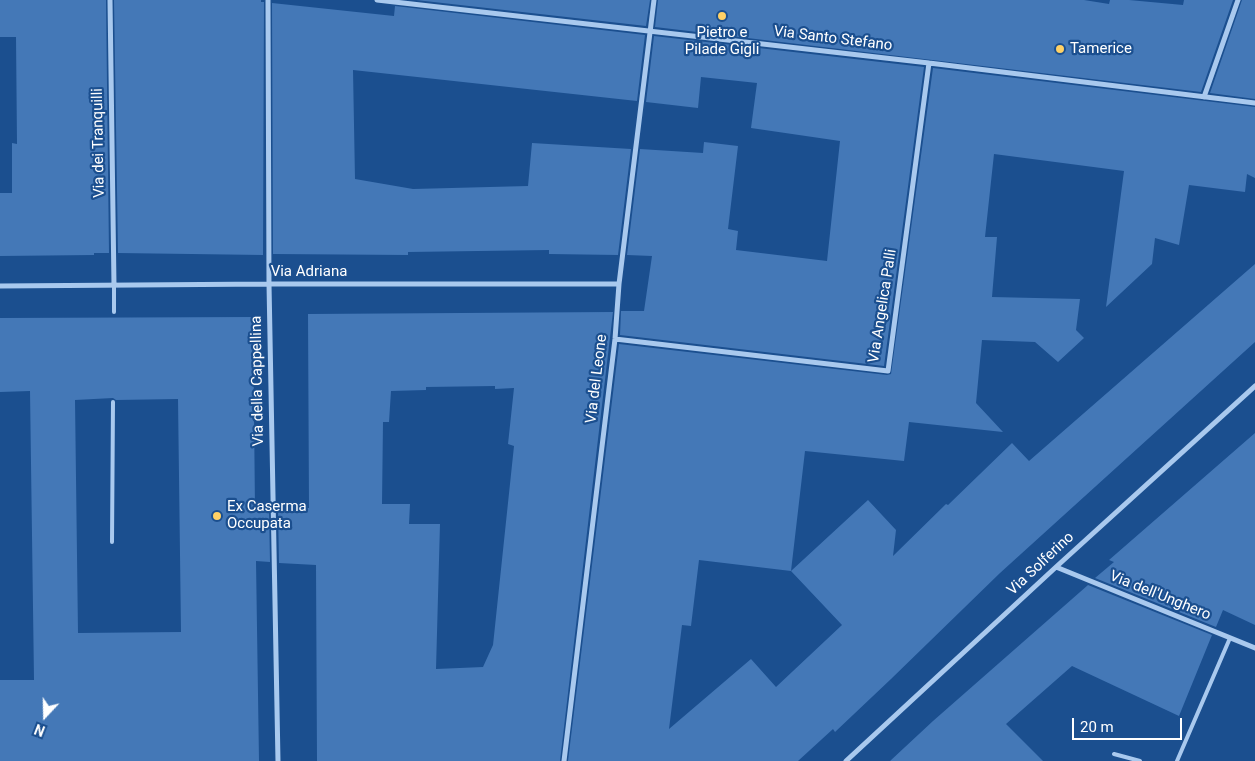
<!DOCTYPE html>
<html>
<head>
<meta charset="utf-8">
<style>
	body { margin:0 }
	#map { position:relative; width:1255px; height:761px; overflow:hidden; background:#1b4f8f; font-family:Roboto,sans-serif }
	canvas { display:block }
	.north { position:absolute; left:20px; top:691px; width:50px; height:50px; -webkit-text-stroke:4px #1b4f8f; paint-order:stroke; rotate:201deg; font-size:14px; font-weight:700; line-height:20px; text-align:center; color:#fff }
	.north::after { content:''; display:block; margin:auto; width:18px; height:22px; background:#fff; clip-path:polygon(50% 0,100% 100%,50% 72%,0 100%) }
	.scale { position:absolute; left:1072px; top:718px; width:110px; height:22px; box-sizing:border-box; border:2px solid #fff; border-top:0; padding-left:6px; font-size:15px; line-height:18px; white-space:nowrap; color:#fff; -webkit-text-stroke:4px #1b4f8f; paint-order:stroke }
</style>
</head>
<body>
<div id="map">
<canvas width="1255" height="761"></canvas>
<div class="north">N</div>
<div class="scale">20 m</div>
</div>
<script>
const c = document.querySelector('canvas').getContext('2d');
c.lineJoin = 'round';
function paint(path, color) {
  c.fillStyle = color;
  c.fill(path, 'evenodd');
}
function stroke(path, color, width, dash) {
  c.strokeStyle = color;
  c.lineWidth = width;
  c.lineCap = dash ? 'butt' : 'round';
  c.setLineDash(dash || []);
  c.stroke(path);
}
function write(font, color, halo, rows, align = 'center') {
  c.font = font + ' Roboto,sans-serif';
  c.lineWidth = 4.5;
  c.setLineDash([]);
  c.textBaseline = 'middle';
  c.strokeStyle = halo;
  c.fillStyle = color;
  for (const [text, x, y, turn = 0] of rows) {
    c.save();
    c.translate(x, y);
    c.rotate((+turn || 0) * Math.PI / 180);
    c.textAlign = isNaN(turn) ? turn : align;
    if (halo) c.strokeText(text, 0, 0);
    c.fillText(text, 0, 0);
    c.restore();
  }
}
paint(new Path2D(`
	M 0,0 L 106,0 L 109,253 L 94,253 L 94,255 L 0,256 L 0,193 L 12,193 L 12,143 L 17,144 L 16,37 L 0,37 Z
	M 114,0 L 261,0 L 261,2 L 264,2 L 263,255 L 118,253 Z
	M 416,0 L 650,0 L 646,26 Z
	M 658,0 L 1084,0 L 1109,4 L 1110,0 L 1129,0 L 1183,5 L 1184,0 L 1233,0 L 1201,92 L 655,27 Z
	M 1242,0 L 1255,0 L 1255,99 L 1210,93 Z
	M 272,3 L 394,16 L 395,6 L 645,35 L 637,101 L 353,70 L 355,179 L 413,189 L 528,186 L 532,143 L 631,149 L 618,255 L 549,254 L 549,250 L 408,252 L 408,255 L 273,254 Z
	M 654,36 L 924,67 L 884,366 L 620,335 L 621,311 L 644,311 L 652,256 L 627,255 L 640,149 L 703,153 L 704,142 L 738,146 L 728,229 L 738,231 L 736,250 L 827,261 L 840,141 L 751,128 L 757,83 L 701,77 L 698,108 L 646,102 Z
	M 933,68 L 1255,107 L 1255,178 L 1247,174 L 1245,192 L 1189,185 L 1179,245 L 1155,238 L 1152,264 L 1106,307 L 1124,171 L 994,154 L 985,237 L 997,237 L 992,297 L 1080,299 L 1076,330 L 1084,338 L 1058,362 L 1035,342 L 982,340 L 976,403 L 1003,432 L 909,422 L 904,461 L 805,451 L 791,571 L 868,500 L 896,530 L 893,556 L 946,504 L 948,505 L 1012,443 L 1029,461 L 1255,264 L 1255,342 L 1000,573 L 891,679 L 835,732 L 833,729 L 798,761 L 568,761 L 619,344 L 887,375 L 891,374 ZM 699,560 L 791,571 L 842,625 L 776,687 L 751,659 L 669,729 L 682,625 L 691,626 Z
	M 613,312 L 560,761 L 317,761 L 316,565 L 279,563 L 278,508 L 309,508 L 308,314 ZM 495,386 L 495,389 L 514,388 L 508,444 L 514,446 L 493,645 L 483,667 L 436,669 L 440,524 L 409,524 L 410,504 L 382,504 L 383,422 L 389,422 L 391,391 L 426,390 L 426,387 Z
	M 253,317 L 255,509 L 269,509 L 270,562 L 256,561 L 259,761 L 0,761 L 0,680 L 34,680 L 30,391 L 0,392 L 0,318 ZM 113,398 L 116,400 L 178,399 L 181,632 L 78,633 L 75,400 Z
	M 1255,433 L 1255,625 L 1223,610 L 1216,627 L 1095,578 L 1114,562 L 1109,560 Z
	M 1088,585 L 1212,635 L 1179,716 L 1072,666 L 1006,724 L 1043,761 L 890,761 L 933,721 Z`), '#4478b7');
stroke(new Path2D(`
	M 114,312 L 114,285
	M 112,542 L 113,402
	M 1114,754 L 1140,761
	M 1177,761 L 1230,638`), '#a9c9ee', 4);
stroke(new Path2D(`
	M 110,0 L 114,285
	M 268,0 L 269,284 L 278,761
	M 377,0 L 929,63 L 1255,103
	M 1204,97 L 1238,0
	M 0,286 L 269,284 L 619,284
	M 615,339 L 888,371 L 929,63
	M 1056,567 L 1255,648
	M 564,761 L 615,339 L 619,284 L 654,0
	M 846,761 L 1056,567 L 1255,386`), '#a9c9ee', 5);
for (const [x, y, r, color] of [
	[722,16,5,"#ffd166"],
	[1060,49,5,"#ffd166"],
	[217,516,5,"#ffd166"]
]) {
  const dot = new Path2D();
  dot.arc(x, y, r, 0, 2 * Math.PI);
  c.fillStyle = color;
  c.fill(dot);
  stroke(dot, '#1b4f8f', 2);
}
write('15px', '#fff', '#1b4f8f', [
	["Pietro e",722,33,"center"],
	["Pilade Gigli",722,50,"center"],
	["Tamerice",1070,49],
	["Ex Caserma",227,507],
	["Occupata",227,524]
], 'left');
write('15px', '#fff', '#1b4f8f', [
	["Via Santo Stefano",833,39,7],
	["Via dei Tranquilli",99,143,-91],
	["Via Adriana",309,272],
	["Via Angelica Palli",883,306,-81],
	["Via del Leone",597,379,-83],
	["Via della Cappellina",258,381,-91],
	["Via Solferino",1041,564,-43],
	["Via dell'Unghero",1160,596,22]
]);
</script>
</body>
</html>
